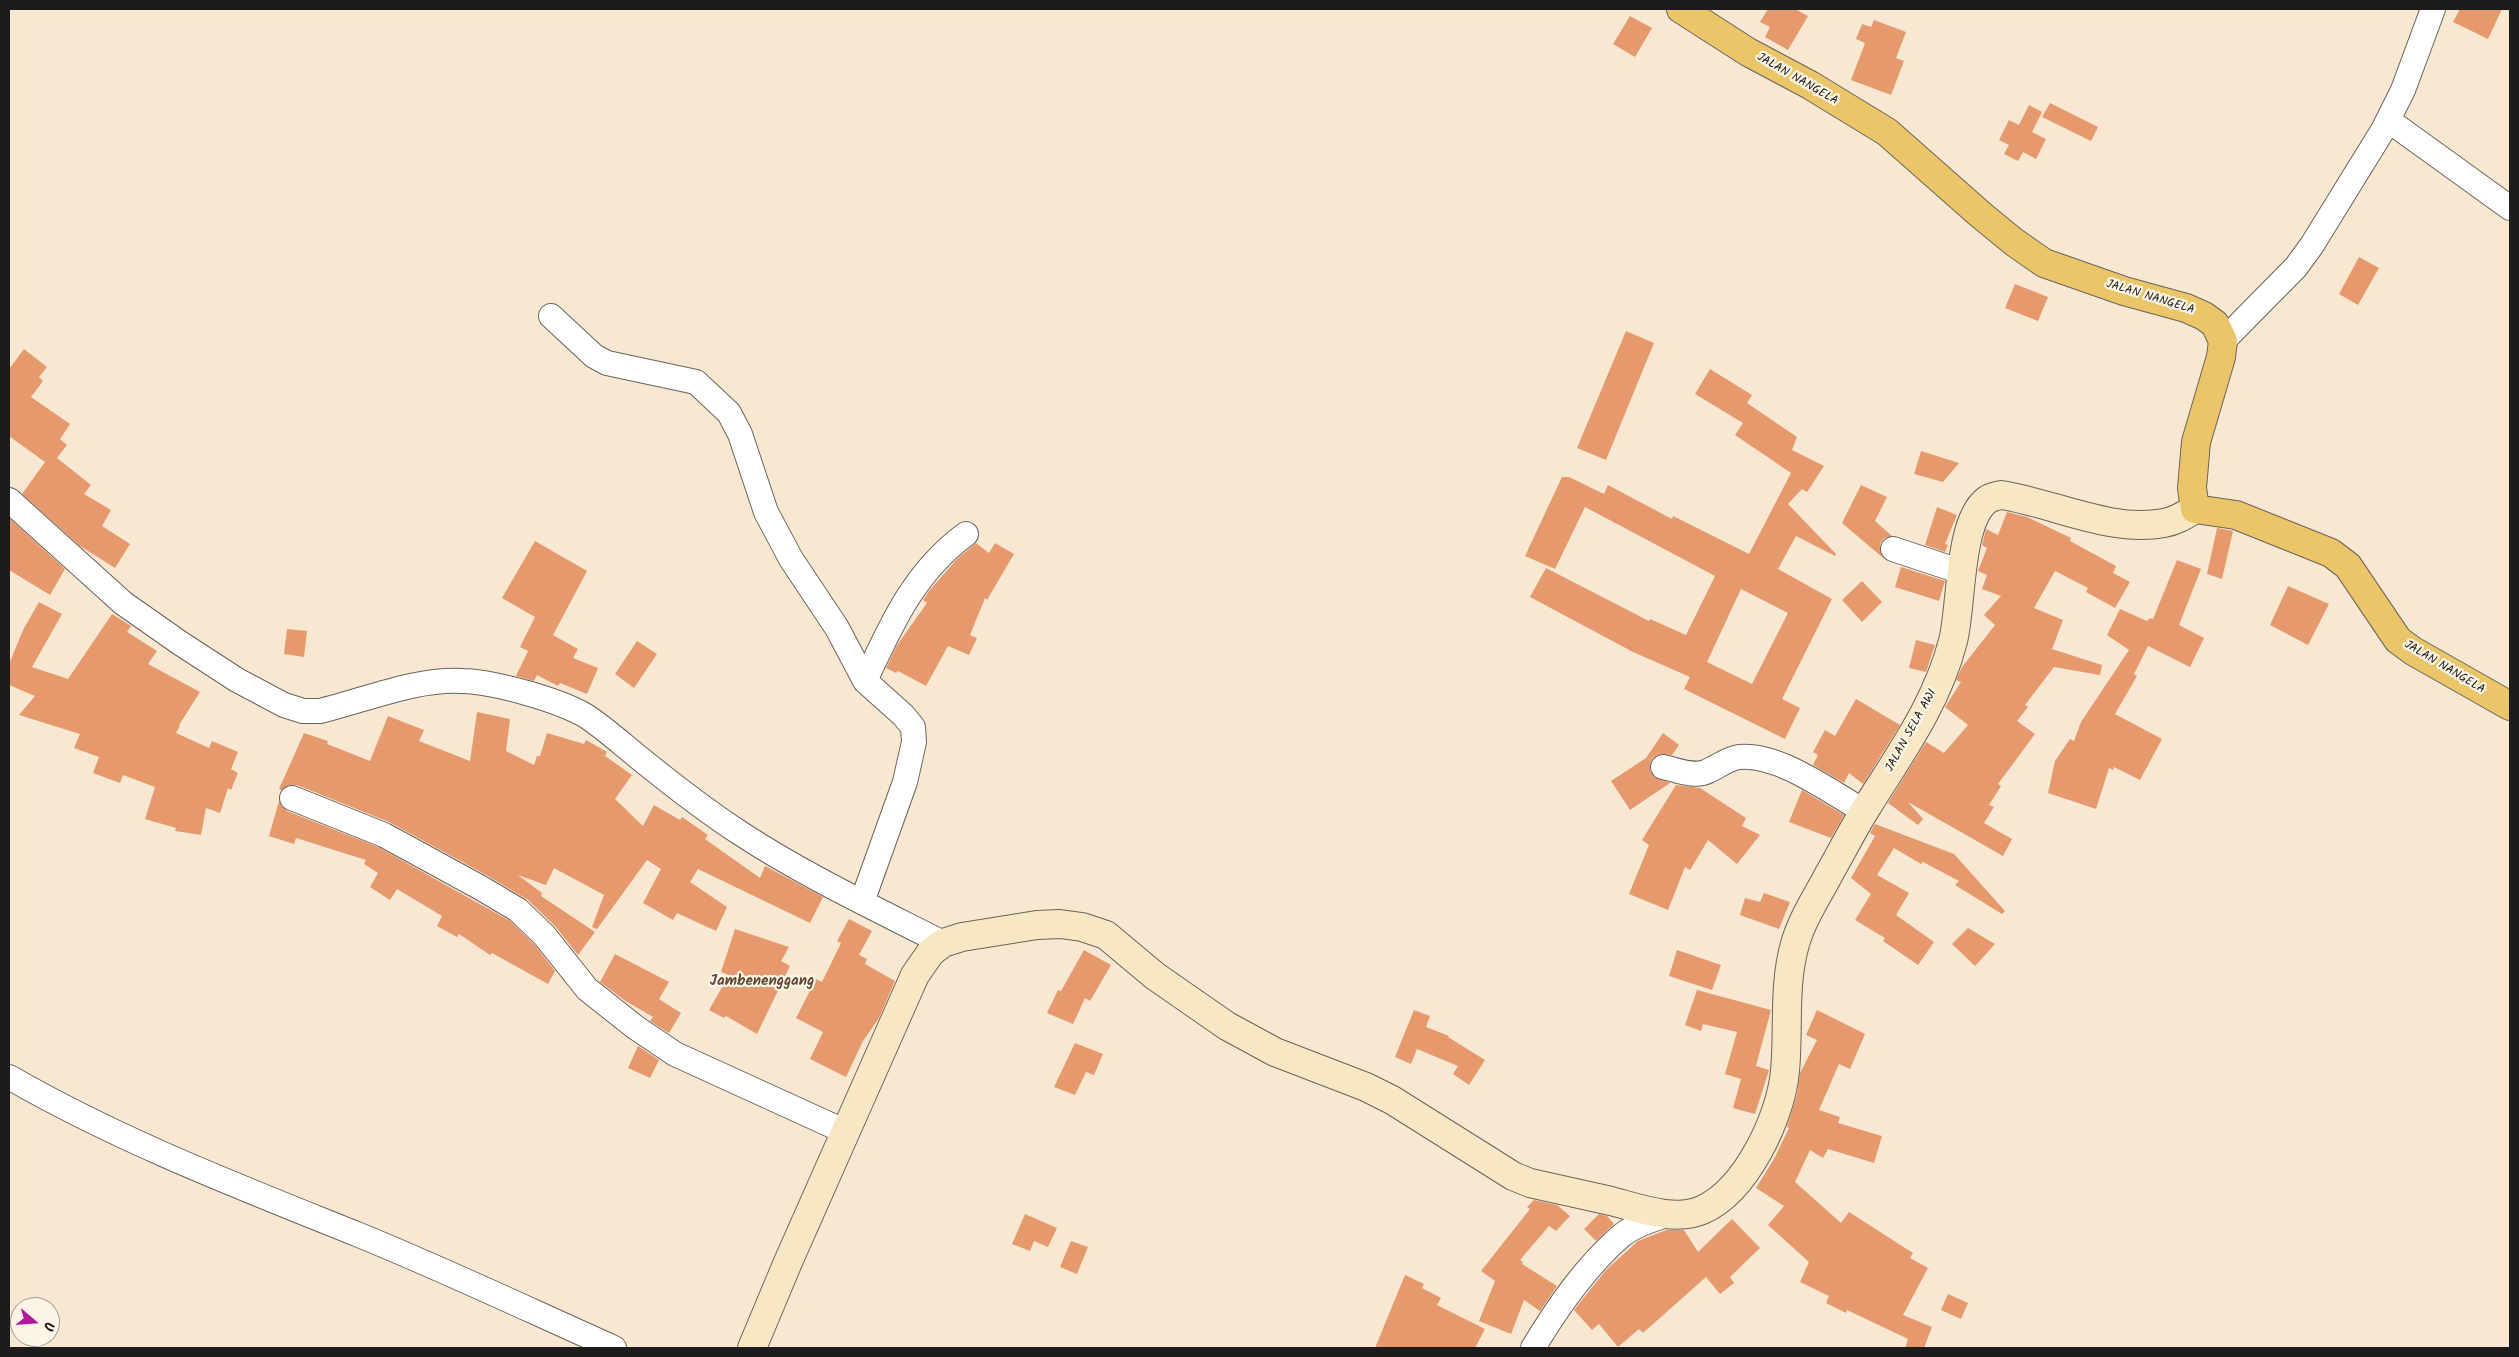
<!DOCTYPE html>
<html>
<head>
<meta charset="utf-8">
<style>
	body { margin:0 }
	#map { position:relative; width:2519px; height:1357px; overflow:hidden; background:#f8e8d1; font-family:Kalam,sans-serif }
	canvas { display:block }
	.frame { position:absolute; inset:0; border:10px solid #1c1c1c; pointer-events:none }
	.north { position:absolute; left:10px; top:1297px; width:50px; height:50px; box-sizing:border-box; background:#fcf5e5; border:1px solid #a29e95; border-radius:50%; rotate:108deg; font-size:14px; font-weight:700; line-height:20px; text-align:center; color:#1c1c1c }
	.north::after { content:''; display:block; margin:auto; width:18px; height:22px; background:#b5179e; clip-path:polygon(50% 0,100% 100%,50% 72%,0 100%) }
</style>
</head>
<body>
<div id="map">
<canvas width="2519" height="1357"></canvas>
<div class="frame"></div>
<div class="north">U</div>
</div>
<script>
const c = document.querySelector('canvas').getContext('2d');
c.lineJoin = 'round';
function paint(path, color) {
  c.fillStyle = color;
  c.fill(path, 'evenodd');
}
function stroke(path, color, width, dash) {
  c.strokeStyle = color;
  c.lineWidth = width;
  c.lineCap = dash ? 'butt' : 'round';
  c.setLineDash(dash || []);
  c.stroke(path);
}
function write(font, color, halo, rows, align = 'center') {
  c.font = font + ' Kalam,sans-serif';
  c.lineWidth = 4.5;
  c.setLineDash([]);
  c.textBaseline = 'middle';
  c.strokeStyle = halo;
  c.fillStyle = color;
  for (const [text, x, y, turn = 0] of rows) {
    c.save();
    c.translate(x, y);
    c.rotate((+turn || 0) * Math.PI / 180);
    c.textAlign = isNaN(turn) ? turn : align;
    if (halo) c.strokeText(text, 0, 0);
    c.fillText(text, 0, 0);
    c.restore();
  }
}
paint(new Path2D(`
	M 1768,9 L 1795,9 L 1808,16 L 1788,50 L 1765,37 L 1770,27 L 1760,22 Z
	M 2460,9 L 2502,9 L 2488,39 L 2453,22 Z
	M 1630,16 L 1652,28 L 1635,57 L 1613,44 Z
	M 1874,20 L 1906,32 L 1896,58 L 1904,61 L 1891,95 L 1851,80 L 1865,43 L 1856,39 L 1862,24 L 1871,27 Z
	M 2050,103 L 2098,127 L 2091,141 L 2042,117 Z
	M 2029,105 L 2042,112 L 2032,132 L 2046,139 L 2036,159 L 2023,152 L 2018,161 L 2004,154 L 2009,145 L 1999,140 L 2009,120 L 2019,125 Z
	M 2359,257 L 2379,268 L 2358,305 L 2339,294 Z
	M 2015,284 L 2048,297 L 2038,321 L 2005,308 Z
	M 1626,331 L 1654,343 L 1606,460 L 1577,448 Z
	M 24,349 L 47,367 L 39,377 L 43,381 L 31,397 L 70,424 L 60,439 L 67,445 L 57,458 L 91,485 L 84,494 L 111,510 L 102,526 L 130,544 L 115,568 L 80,546 L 22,494 L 45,462 L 9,436 L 9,369 Z
	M 1710,369 L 1752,395 L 1747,403 L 1797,437 L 1792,450 L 1824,466 L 1807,492 L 1802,489 L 1788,504 L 1836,554 L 1835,556 L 1796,536 L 1778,569 L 1832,599 L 1782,699 L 1800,708 L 1785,739 L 1684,689 L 1690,677 L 1633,652 L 1530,597 L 1546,568 L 1649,621 L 1650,619 L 1686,635 L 1715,576 L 1585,507 L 1555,569 L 1525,556 L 1562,477 L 1569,477 L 1604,494 L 1608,485 L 1672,519 L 1673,516 L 1749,554 L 1791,473 L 1735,435 L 1743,423 L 1695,394 ZM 1741,589 L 1788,613 L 1752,684 L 1707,662 Z
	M 1921,451 L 1959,463 L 1943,482 L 1914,474 Z
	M 1861,485 L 1887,497 L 1875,521 L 1892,536 L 1884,538 L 1880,544 L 1882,557 L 1842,523 Z
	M 1937,507 L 1957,515 L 1945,544 L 1948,545 L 1945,552 L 1925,545 Z
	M 2007,512 L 2027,517 L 2071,538 L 2070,541 L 2116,566 L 2113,573 L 2130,582 L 2115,608 L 2086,592 L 2088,588 L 2055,571 L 2034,608 L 2063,620 L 2052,649 L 2102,665 L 2100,675 L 2054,667 L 2025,705 L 2028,707 L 2017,721 L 2035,734 L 1998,784 L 2001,786 L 1989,805 L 1994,807 L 1984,823 L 2012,839 L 2003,856 L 1908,802 L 1923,819 L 1918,825 L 1888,803 L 1926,742 L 1944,753 L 1968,725 L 1945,707 L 1961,682 L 1956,680 L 1962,667 L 1995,625 L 1984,615 L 2001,596 L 1982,589 L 1987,575 L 1978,571 L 1987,548 L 1982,545 L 1986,529 L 1998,535 Z
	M 9,518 L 65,569 L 50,595 L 9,570 Z
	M 2217,528 L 2233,531 L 2222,579 L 2207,574 Z
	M 535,541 L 587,571 L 553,635 L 578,649 L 573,658 L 598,668 L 587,694 L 560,683 L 558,686 L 537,675 L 534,681 L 516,676 L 528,651 L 520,647 L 535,617 L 502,598 Z
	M 976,543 L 989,553 L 995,543 L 1014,554 L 987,600 L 985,598 L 970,635 L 977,638 L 969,655 L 948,646 L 926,686 L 898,671 L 896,673 L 886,668 L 897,645 L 927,603 L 923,600 L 929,591 L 957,559 Z
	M 2177,560 L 2201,569 L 2179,625 L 2204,638 L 2190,667 L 2148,646 L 2134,674 L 2137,676 L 2115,714 L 2162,739 L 2140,780 L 2114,767 L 2113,770 L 2109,768 L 2096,809 L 2048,793 L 2055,761 L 2070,739 L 2074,741 L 2081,722 L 2129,650 L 2107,635 L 2120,609 L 2147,621 L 2150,618 L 2153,619 Z
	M 1901,567 L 1945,581 L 1939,601 L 1895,587 Z
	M 1862,581 L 1882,602 L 1862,622 L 1842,600 Z
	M 2288,586 L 2329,604 L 2308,645 L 2270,625 Z
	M 39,602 L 62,614 L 32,667 L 68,679 L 112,614 L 131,626 L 127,632 L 157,651 L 148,664 L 200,692 L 179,725 L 180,726 L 176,733 L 209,748 L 212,741 L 238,752 L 231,769 L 238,773 L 231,790 L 228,788 L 220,813 L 206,808 L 201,835 L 175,831 L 176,828 L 145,819 L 155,787 L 123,775 L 120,783 L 93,773 L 99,757 L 74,748 L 80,734 L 19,715 L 35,696 L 9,685 L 9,664 L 23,630 Z
	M 287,629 L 307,631 L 304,657 L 284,654 Z
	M 1916,640 L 1935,645 L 1926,672 L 1909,668 Z
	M 637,641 L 657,654 L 634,688 L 615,674 Z
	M 1856,699 L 1900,725 L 1863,784 L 1849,773 L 1844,783 L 1813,765 L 1818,755 L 1813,752 L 1825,730 L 1835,736 Z
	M 477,712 L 510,719 L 506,751 L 534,765 L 537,756 L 540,756 L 547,733 L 584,744 L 586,740 L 607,752 L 605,756 L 632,775 L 615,799 L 643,826 L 654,805 L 680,820 L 682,817 L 708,835 L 705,839 L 760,878 L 765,866 L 823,897 L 810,923 L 698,869 L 690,882 L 727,907 L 716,931 L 677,913 L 673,920 L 643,903 L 661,869 L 647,860 L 597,929 L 592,927 L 604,895 L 554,868 L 546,885 L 518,875 L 542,893 L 541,896 L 595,932 L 578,955 L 555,926 L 528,900 L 488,876 L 389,822 L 297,785 L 290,785 L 281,790 L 279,789 L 304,733 L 328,741 L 327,744 L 370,761 L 388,716 L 424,730 L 419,741 L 470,761 Z
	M 1663,733 L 1679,745 L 1672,755 L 1660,754 L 1653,757 L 1650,763 L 1650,770 L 1654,777 L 1670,783 L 1630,810 L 1611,781 L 1646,758 Z
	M 1676,785 L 1700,788 L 1746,818 L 1742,826 L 1760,835 L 1737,864 L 1708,840 L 1690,870 L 1685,867 L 1668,910 L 1629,894 L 1649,845 L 1642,840 Z
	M 1802,790 L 1844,815 L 1831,838 L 1789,822 Z
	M 279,801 L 287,811 L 378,847 L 510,921 L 534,944 L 555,971 L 548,984 L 492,953 L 490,955 L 459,934 L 457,937 L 437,926 L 442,916 L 397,889 L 390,900 L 370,887 L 378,873 L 364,864 L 366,860 L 296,838 L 294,844 L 269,836 Z
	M 1875,824 L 1954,854 L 2005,911 L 2002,914 L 1955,885 L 1959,881 L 1923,862 L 1921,864 L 1894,848 L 1877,875 L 1909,893 L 1896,915 L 1934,942 L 1918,965 L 1883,941 L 1885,938 L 1855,920 L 1871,894 L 1851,878 L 1875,836 L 1870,833 Z
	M 1764,893 L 1790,902 L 1779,929 L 1740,915 L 1745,898 L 1760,902 Z
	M 849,919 L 872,931 L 859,955 L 867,959 L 865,964 L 895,981 L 879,1018 L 863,1041 L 846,1077 L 810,1059 L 823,1032 L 796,1018 L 816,979 L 822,982 L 841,943 L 837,941 Z
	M 1968,928 L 1995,944 L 1975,966 L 1952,944 Z
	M 735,929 L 789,947 L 781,961 L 790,966 L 757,1034 L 726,1016 L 724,1018 L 709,1010 L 729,975 L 721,972 Z
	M 1084,950 L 1111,965 L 1090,1001 L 1085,998 L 1073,1024 L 1047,1013 L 1058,990 L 1061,991 Z
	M 1677,950 L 1721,965 L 1712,990 L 1669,976 Z
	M 615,954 L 669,982 L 659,999 L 681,1013 L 669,1033 L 650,1021 L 653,1017 L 624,1000 L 600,982 Z
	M 1697,990 L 1771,1010 L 1756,1066 L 1769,1070 L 1755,1114 L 1733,1108 L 1741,1079 L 1725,1074 L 1737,1032 L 1703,1024 L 1701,1031 L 1685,1025 Z
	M 1414,1010 L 1430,1016 L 1426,1027 L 1449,1036 L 1448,1037 L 1485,1060 L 1469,1085 L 1453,1074 L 1458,1066 L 1417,1049 L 1411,1064 L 1395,1057 Z
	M 1817,1010 L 1865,1034 L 1850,1069 L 1839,1064 L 1819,1110 L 1840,1117 L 1838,1123 L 1882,1136 L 1874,1163 L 1828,1149 L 1823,1158 L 1810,1150 L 1795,1182 L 1841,1223 L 1849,1212 L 1913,1253 L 1910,1258 L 1928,1268 L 1903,1315 L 1932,1327 L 1924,1348 L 1905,1348 L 1908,1339 L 1847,1310 L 1846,1313 L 1826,1303 L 1829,1296 L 1800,1282 L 1809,1262 L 1768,1225 L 1784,1206 L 1756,1188 L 1774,1159 L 1789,1128 L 1787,1127 L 1797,1094 L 1800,1073 L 1817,1040 L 1806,1035 Z
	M 1075,1043 L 1103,1054 L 1094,1075 L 1086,1072 L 1075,1095 L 1054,1087 Z
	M 638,1046 L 659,1060 L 650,1078 L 628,1068 Z
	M 1534,1200 L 1557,1205 L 1570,1216 L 1556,1231 L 1549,1226 L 1520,1260 L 1523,1262 L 1522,1264 L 1557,1286 L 1540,1311 L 1524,1300 L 1511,1334 L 1479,1321 L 1495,1281 L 1481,1271 L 1530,1209 L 1527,1207 Z
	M 1025,1214 L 1057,1228 L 1048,1247 L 1034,1241 L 1030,1251 L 1012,1244 Z
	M 1599,1214 L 1607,1216 L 1614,1224 L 1596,1241 L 1584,1229 Z
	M 1732,1219 L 1760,1248 L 1730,1277 L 1734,1283 L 1720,1294 L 1706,1277 L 1643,1333 L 1639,1329 L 1618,1347 L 1599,1324 L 1592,1330 L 1574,1310 L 1606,1270 L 1638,1241 L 1666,1230 L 1684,1230 L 1698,1252 Z
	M 1071,1241 L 1088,1247 L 1077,1274 L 1060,1267 Z
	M 1405,1275 L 1424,1284 L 1422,1288 L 1441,1298 L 1437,1305 L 1485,1329 L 1475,1348 L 1375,1348 Z
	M 1948,1294 L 1968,1303 L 1961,1319 L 1941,1310 Z`), '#e5996c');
const street = new Path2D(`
	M 2388,120 L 2510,208
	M 551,316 L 594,356 L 607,363 L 696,382 L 729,413 L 740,434 L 766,512 L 791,559 L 837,628 L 865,681 L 903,715 L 913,727 L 914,742 L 905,782 L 862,902
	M 2223,341 L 2296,267 L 2312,245 L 2383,130 L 2403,90 L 2433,9
	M 9,500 L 123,603 L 180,643 L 237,680 L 284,705 L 303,711 L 320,711 C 366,700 416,678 463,681 C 495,682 559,700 586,716 C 606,729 624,746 643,761 C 674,786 706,811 740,833 C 804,875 874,908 943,943
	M 1893,549 L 1962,572
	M 865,681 C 891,625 914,572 966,534
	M 1663,767 C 1677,770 1695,778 1708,771 C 1719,766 1727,759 1739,757 C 1779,753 1830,792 1864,811
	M 292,798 L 384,835 L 481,888 L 518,910 L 544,935 L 587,989 L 635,1027 L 675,1054 L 846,1132
	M 9,1077 C 120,1141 240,1187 359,1235 C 445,1270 529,1310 614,1348
	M 1533,1348 C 1557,1308 1585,1267 1621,1236 C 1633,1226 1651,1220 1666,1215`);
const secondary = new Path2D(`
	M 752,1348 L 788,1262 L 915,975 L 931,952 L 943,943 L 962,937 L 1037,925 L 1060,924 L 1082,927 L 1106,935 L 1155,976 L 1227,1026 L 1275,1052 L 1366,1087 L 1392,1100 L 1513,1176 L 1530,1183 C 1557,1189 1584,1195 1611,1201 C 1638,1208 1675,1222 1702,1210 C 1746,1191 1781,1117 1785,1071 C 1789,1029 1783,986 1795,944 C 1802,919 1817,897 1829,874 C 1841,853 1852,831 1865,810 C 1899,755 1937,704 1953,641 C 1962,607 1958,521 1987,500 C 1991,497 1997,496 2001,495 C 2054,503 2110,533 2164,523 C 2176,521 2185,515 2195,509`);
const primary = new Path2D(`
	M 1681,9 L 1748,52 L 1810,85 L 1887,132 L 1981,215 L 2014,242 L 2044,263 L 2124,291 L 2186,308 L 2204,316 L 2215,324 L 2223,341 L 2221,357 L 2196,442 L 2192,488 L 2195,509 L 2236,515 L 2331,553 L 2348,566 L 2398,640 L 2413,651 L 2510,706`);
stroke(street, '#69635b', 26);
stroke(secondary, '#69635b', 30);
stroke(primary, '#69635b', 30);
stroke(street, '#fff', 24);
stroke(secondary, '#f7e8c3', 28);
stroke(primary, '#ebc669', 28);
write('12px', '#1c1c1c', '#fcf5e5', [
	["JALAN NANGELA",1797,80,30],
	["JALAN NANGELA",2150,298,17],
	["JALAN NANGELA",2444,668,31],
	["JALAN SELA AWI",1912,731,-61]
]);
write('bold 15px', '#624838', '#fcf5e5', [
	["Jambenenggang",762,982]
]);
</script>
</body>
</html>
